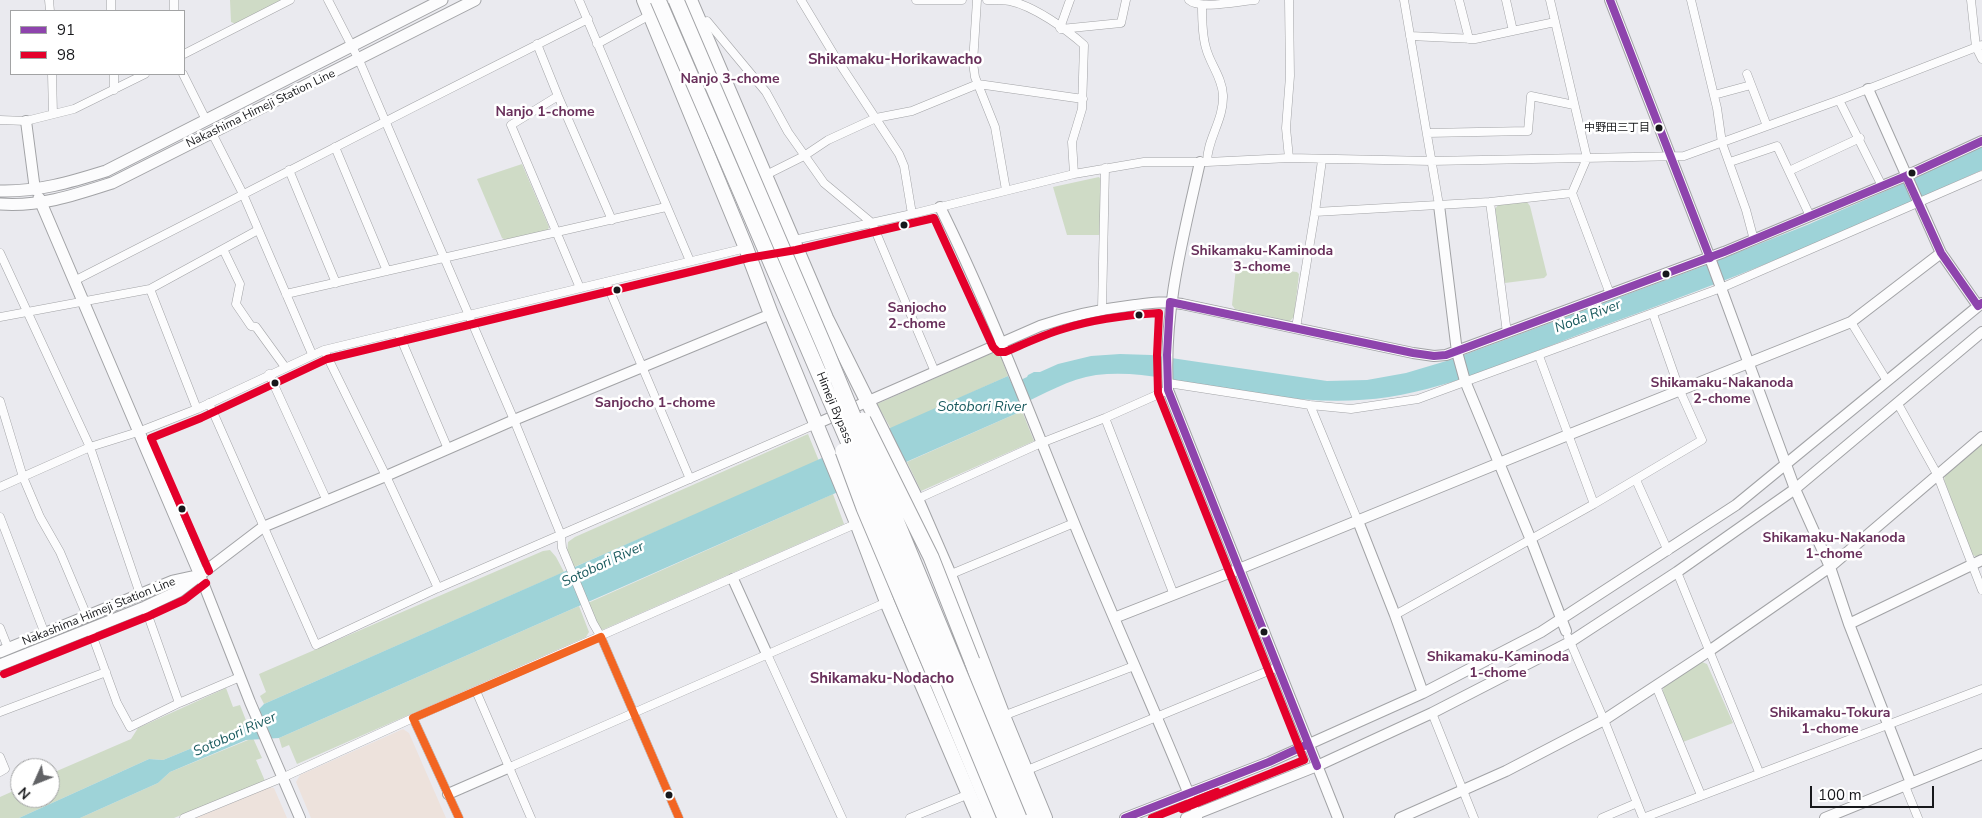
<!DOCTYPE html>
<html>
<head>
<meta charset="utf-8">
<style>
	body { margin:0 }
	#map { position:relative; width:1982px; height:818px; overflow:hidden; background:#eaeaef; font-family:"Nunito Sans",sans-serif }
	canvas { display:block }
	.legend { position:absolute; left:10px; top:10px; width:175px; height:65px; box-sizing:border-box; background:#fff; border:1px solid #a2a3a4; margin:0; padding:6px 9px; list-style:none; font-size:15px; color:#17181b }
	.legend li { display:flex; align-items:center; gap:10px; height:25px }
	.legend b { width:25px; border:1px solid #a2a3a4 }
	.north { position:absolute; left:10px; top:758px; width:50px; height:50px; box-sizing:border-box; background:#fff; border:1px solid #a2a3a4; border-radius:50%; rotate:226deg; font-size:14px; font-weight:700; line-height:20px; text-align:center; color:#17181b }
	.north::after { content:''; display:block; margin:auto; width:18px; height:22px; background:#616265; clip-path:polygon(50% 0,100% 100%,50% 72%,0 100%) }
	.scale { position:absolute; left:1810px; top:786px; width:124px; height:22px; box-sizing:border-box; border:2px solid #17181b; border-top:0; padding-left:6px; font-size:15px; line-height:18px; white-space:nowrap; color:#17181b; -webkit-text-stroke:4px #fff; paint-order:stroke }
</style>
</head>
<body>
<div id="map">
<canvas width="1982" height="818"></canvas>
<ul class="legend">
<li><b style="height:6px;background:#8e44ad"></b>91</li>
<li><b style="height:6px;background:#e4002b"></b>98</li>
</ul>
<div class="north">N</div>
<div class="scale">100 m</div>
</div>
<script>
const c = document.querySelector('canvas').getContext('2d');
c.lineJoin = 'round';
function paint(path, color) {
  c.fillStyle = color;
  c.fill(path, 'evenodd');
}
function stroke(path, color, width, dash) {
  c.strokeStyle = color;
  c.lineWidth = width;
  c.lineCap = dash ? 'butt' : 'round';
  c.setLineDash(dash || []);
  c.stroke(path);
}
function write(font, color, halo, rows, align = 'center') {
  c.font = font + ' "Nunito Sans","Noto Sans JP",sans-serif';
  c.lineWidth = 5;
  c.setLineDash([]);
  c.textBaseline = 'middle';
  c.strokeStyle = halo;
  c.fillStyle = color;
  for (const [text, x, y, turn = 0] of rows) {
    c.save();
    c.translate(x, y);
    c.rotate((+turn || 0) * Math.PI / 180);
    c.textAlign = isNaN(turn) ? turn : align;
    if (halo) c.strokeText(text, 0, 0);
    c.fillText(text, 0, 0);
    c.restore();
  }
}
paint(new Path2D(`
	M 403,729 L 409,733 L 446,818 L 311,818 L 296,782 L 300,775 Z
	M 269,787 L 274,788 L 287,818 L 196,818 Z`), '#ede2dc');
paint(new Path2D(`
	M 230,0 L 284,0 L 236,24 L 231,22 Z
	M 522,164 L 549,227 L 547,232 L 506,240 L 502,238 L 477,179 Z
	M 1099,177 L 1102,181 L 1100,235 L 1067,235 L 1053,187 Z
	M 1527,202 L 1530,206 L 1547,275 L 1544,278 L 1505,283 L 1503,280 L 1495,209 L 1498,205 Z
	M 1239,266 L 1297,272 L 1299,274 L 1294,317 L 1290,321 L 1235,309 L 1232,305 L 1236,268 Z
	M 992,353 L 1001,357 L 1008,376 L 891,429 L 877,404 Z
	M 1022,411 L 1034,441 L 921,491 L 907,462 Z
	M 808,434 L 819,461 L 572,568 L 567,553 L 568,542 L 575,537 Z
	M 1982,444 L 1982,554 L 1976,557 L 1972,554 L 1944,480 L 1945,475 Z
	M 833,494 L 844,524 L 602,630 L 597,625 L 588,603 Z
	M 550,550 L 556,557 L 564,572 L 264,704 L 260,696 L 266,692 L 259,674 L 543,551 Z
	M 579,606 L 589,632 L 586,637 L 297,764 L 289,745 L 282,748 L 279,738 Z
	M 1702,662 L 1707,664 L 1733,723 L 1683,742 L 1662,692 L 1664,687 Z
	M 226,688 L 233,707 L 240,705 L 247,723 L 241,728 L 163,760 L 149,759 L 19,818 L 0,818 L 0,797 L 20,788 L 20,798 L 50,798 L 50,774 L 131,739 L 138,728 Z
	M 253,738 L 262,758 L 256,760 L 265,781 L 174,818 L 80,818 L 158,783 L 170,772 Z`), '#cfdbc6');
paint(new Path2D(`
	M 1982,146 L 1982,170 C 1926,195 1871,221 1814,244 C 1739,276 1663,304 1586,332 C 1522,356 1457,386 1389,397 C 1329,406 1270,397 1212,387 C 1173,380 1135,370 1096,375 C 1069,379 1044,394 1020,405 L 1022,411 L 279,738 L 246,740 L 170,772 L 158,783 L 80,818 L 19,818 L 149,759 L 163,760 L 241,728 L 264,704 L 1008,376 L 1012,384 L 1027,377 L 1028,375 L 1034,372 L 1040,372 L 1058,364 L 1091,356 L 1120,354 L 1151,355 L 1327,381 L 1367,380 L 1406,373 L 1453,359 L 1701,267 L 1807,225 L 1911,180 Z`), '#9ed3d8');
const minor = new Path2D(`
	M 49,0 L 50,11
	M 111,0 L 111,11
	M 174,0 L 174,11
	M 328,0 L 359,60 L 514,420 L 561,535 L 562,548 L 593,623 L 601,637 L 679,818
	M 579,0 L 690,261
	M 801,0 L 836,58 L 899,154 L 904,166 L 912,214
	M 916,0 L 962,0
	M 977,0 L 973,63 L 975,77 L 995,127 L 1006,190
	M 987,0 C 994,0 1003,0 1010,1 C 1034,6 1066,29 1084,45 L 1082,109 L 1072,142 L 1074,174
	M 1189,0 C 1200,10 1239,1 1255,0
	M 1289,0 L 1290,76 L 1286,128 L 1289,158
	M 1404,0 L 1439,205
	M 1459,0 L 1469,39
	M 1506,0 L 1513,31
	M 1550,0 L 1587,158 L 1572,193 L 1610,294
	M 1691,0 L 1717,108 L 1722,143 L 1746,210 L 1754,240
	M 1971,0 L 1976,47 L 1982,59
	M 1202,5 C 1202,18 1202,35 1206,48 C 1210,64 1222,77 1223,95 C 1224,120 1207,139 1207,162
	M 700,23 L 707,21 L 766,92 L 788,132 L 824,183 L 872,223 L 935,372
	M 1060,28 L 1070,0
	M 1061,29 L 1121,23 L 1126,0
	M 1410,36 L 1475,39 L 1555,22
	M 537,44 L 558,96 L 612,220
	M 597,44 L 650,15
	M 184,54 L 290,0
	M 52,74 L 53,114
	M 114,74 L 114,90
	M 183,74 L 206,120
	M 1747,74 L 1767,126
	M 1714,95 L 1751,85
	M 558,96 L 511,125 L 580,288
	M 1839,100 L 1882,186
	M 0,120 L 26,121 L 74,109 L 145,74
	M 212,133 L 243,194 L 312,354
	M 1427,133 L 1528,131 L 1531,96 L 1574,105
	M 335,147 L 387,271
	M 1730,162 L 1777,146 L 1810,216
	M 289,170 L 336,283
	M 1789,171 L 1860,138
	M 766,175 L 804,156 L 828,140 L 876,118 L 912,111 L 978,84 L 1083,99
	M 1490,202 L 1507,333
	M 1315,212 L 1490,202 L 1572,193
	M 794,240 L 912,214 L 1074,174 L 1144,162 L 1207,162 L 1289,158 L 1431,161 L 1684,156 L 1842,99 L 1982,45
	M 223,249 L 240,284 L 236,304 L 251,326 L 256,327 L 285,367
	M 0,253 L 90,447 L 140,594
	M 74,281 C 245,194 416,105 588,19
	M 606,282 L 690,479
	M 150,289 L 197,409
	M 286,294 L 666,207
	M 1102,309 L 1105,168
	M 0,317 L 150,289 L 258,230
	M 1851,322 L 1887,381
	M 1296,328 L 1315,212 L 1322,160
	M 398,332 L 448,449
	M 324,350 L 386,476 L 438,588
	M 1539,356 L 1594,504
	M 269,374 L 327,501
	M 1168,383 L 1310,405 L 1351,409 L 1418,399 L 1721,288 L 1982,175
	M 0,401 L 23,477 L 40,517 L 60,552 L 87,616
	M 209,403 L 316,645 L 438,588 L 816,424
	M 1898,404 L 1937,474 L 1982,590
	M 1310,405 L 1358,521
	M 1105,418 L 1174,595
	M 1636,480 L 1668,551
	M 0,487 L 90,447 L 138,432 L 197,409 L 324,350 L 746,248
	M 915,500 L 1041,443 L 1105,418 L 1168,390
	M 0,517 L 45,634
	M 1677,572 L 1759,772
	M 949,575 L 1074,523
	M 145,607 L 179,703
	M 1395,615 L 1594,504 L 1702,440 L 1680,391 L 1653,314
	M 0,628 L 8,648
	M 90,629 L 117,703 L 130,727 L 179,703 L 240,677
	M 1568,637 L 1604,720 L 1643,818 L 1982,689
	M 767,654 L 842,818
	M 1656,686 L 1701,795
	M 476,691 L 531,818
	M 0,712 L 106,672
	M 1432,713 L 1474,818
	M 1003,716 L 1134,666
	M 413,718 L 459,818
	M 0,757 L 5,769 L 0,772
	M 510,767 L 887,602
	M 1025,771 L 1278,667
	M 1905,786 L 1918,818
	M 1188,792 L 1198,818
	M 184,818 L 284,777 L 413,718 L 860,522
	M 910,818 L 969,794
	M 1602,818 L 1637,803`);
const tertiary = new Path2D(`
	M 1610,0 L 1710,258 L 1795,489 L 1830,567 L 1849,624 L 1911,783
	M 1868,89 L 1941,253 L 1978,306
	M 26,121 L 35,190
	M 1200,162 C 1183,238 1163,312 1168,390 L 1338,818
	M 1439,205 L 1457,352 L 1465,381 L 1531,540 L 1566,631
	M 940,207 C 989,306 1028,410 1070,513 C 1108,607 1150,699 1188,792
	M 816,424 L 1040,326 C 1072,315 1102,309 1135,305 C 1151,303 1166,301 1182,304 L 1413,353 L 1434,356 L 1446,355 L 1724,252 L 1906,176 L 1982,141
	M 1358,521 L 1395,615 L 1423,693
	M 733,579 L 767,654
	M 1114,618 L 1239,569 L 1568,435 L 1851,322 L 1941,253
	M 1849,624 L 1982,560
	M 448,794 L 510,767
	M 300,818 L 250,702 L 200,575 L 263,527 L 386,476 L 514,420 L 771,314
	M 1125,818 L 1269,762 L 1423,693 L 1541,632 L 1736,505 L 1982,303
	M 1186,818 L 1317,766 L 1432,713 L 1570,642 L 1677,572 L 1795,489 L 1982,332
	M 1400,818 L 1506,771 L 1604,720 L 1709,651 L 1830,567 L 1982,437
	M 1825,818 L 1982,754`);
const secondary = new Path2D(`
	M 0,191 C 37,192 71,182 106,171 L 442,0
	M 39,198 L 200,575
	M 0,204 C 40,207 75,195 112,183 L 475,0
	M 0,652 L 173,581 L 196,576
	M 0,665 L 145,607 L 179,591 L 200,575`);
const trunk = new Path2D(`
	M 644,0 L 746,248 L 771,314 L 857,523 L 887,602 L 979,818
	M 690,0 L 826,318 L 916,499 L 949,575 L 1003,716 L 1045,818`);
const motorway = new Path2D(`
	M 972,661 L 1008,763 L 1034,818
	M 935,676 L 991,811 L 992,818`);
stroke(minor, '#a2a3a6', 9);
stroke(tertiary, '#a2a3a6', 12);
stroke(secondary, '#a2a3a6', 13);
stroke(trunk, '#a2a3a6', 16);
stroke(motorway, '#a2a3a6', 17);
stroke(minor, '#fcfcfd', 8);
stroke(tertiary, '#fcfcfd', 10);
stroke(secondary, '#fcfcfd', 11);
stroke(trunk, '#fcfcfd', 14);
stroke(motorway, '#fcfcfd', 15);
const motorwayBridge = new Path2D(`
	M 658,0 L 882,520 L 1005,818
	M 676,0 L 825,348 L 1019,818
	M 863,420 L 931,557 L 972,661
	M 843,451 L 864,508 L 935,676`);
stroke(motorwayBridge, '#a2a3a6', 17, []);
stroke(motorwayBridge, '#fcfcfd', 15);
stroke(new Path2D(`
	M 1610,0 L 1710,258
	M 1906,176 L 1941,253 L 1978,306 L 1982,303
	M 1170,302 L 1413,353 L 1434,356 L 1446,355 L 1724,252 L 1906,176 L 1982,141
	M 1170,302 L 1167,355 L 1168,390 L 1317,766
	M 1125,818 L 1269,762 L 1308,744`), '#8e44ad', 8);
stroke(new Path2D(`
	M 209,571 L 151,438 L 201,418 L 327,359 L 748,258 L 796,250 L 934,218 L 993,347 L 998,352 L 1005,352 C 1024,344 1043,335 1063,329 C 1094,319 1127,315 1159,313 L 1157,355 L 1158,393 L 1304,760 L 1182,809
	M 4,674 L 149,616 L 184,600 L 206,583
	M 1152,818 L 1217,792`), '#e4002b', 8);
stroke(new Path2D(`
	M 459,818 L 413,718 L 601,637 L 679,818`), '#f26522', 8);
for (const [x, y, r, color] of [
	[1659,128,4.5,"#17181b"],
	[1912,173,4.5,"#17181b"],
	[904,225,4.5,"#17181b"],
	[1666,274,4.5,"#17181b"],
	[617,290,4.5,"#17181b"],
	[1139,315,4.5,"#17181b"],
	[275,383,4.5,"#17181b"],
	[182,509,4.5,"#17181b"],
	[1264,632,4.5,"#17181b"],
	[669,795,4.5,"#17181b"]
]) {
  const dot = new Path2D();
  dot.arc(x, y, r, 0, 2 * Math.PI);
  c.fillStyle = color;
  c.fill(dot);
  stroke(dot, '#fff', 2);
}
write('11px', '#17181b', '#fff', [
	["中野田三丁目",1650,128]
], 'right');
write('12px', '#17181b', '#fff', [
	["Nakashima Himeji Station Line",261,109,-26],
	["Himeji Bypass",834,408,67],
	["Nakashima Himeji Station Line",99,612,-22]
]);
write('bold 14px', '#69305b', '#fff', [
	["Nanjo 3-chome",730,80],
	["Nanjo 1-chome",545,113],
	["Shikamaku-Kaminoda",1262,252],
	["3-chome",1262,268],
	["Sanjocho",917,309],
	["2-chome",917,325],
	["Shikamaku-Nakanoda",1722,384],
	["2-chome",1722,400],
	["Sanjocho 1-chome",655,404],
	["Shikamaku-Nakanoda",1834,539],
	["1-chome",1834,555],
	["Shikamaku-Kaminoda",1498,658],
	["1-chome",1498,674],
	["Shikamaku-Tokura",1830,714],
	["1-chome",1830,730]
]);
write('italic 14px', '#1b5b5f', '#fff', [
	["Noda River",1588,317,-21],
	["Sotobori River",982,408],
	["Sotobori River",603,565,-25],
	["Sotobori River",235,735,-24]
]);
write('bold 15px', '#69305b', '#fff', [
	["Shikamaku-Horikawacho",895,60],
	["Shikamaku-Nodacho",882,679]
]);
</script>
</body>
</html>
